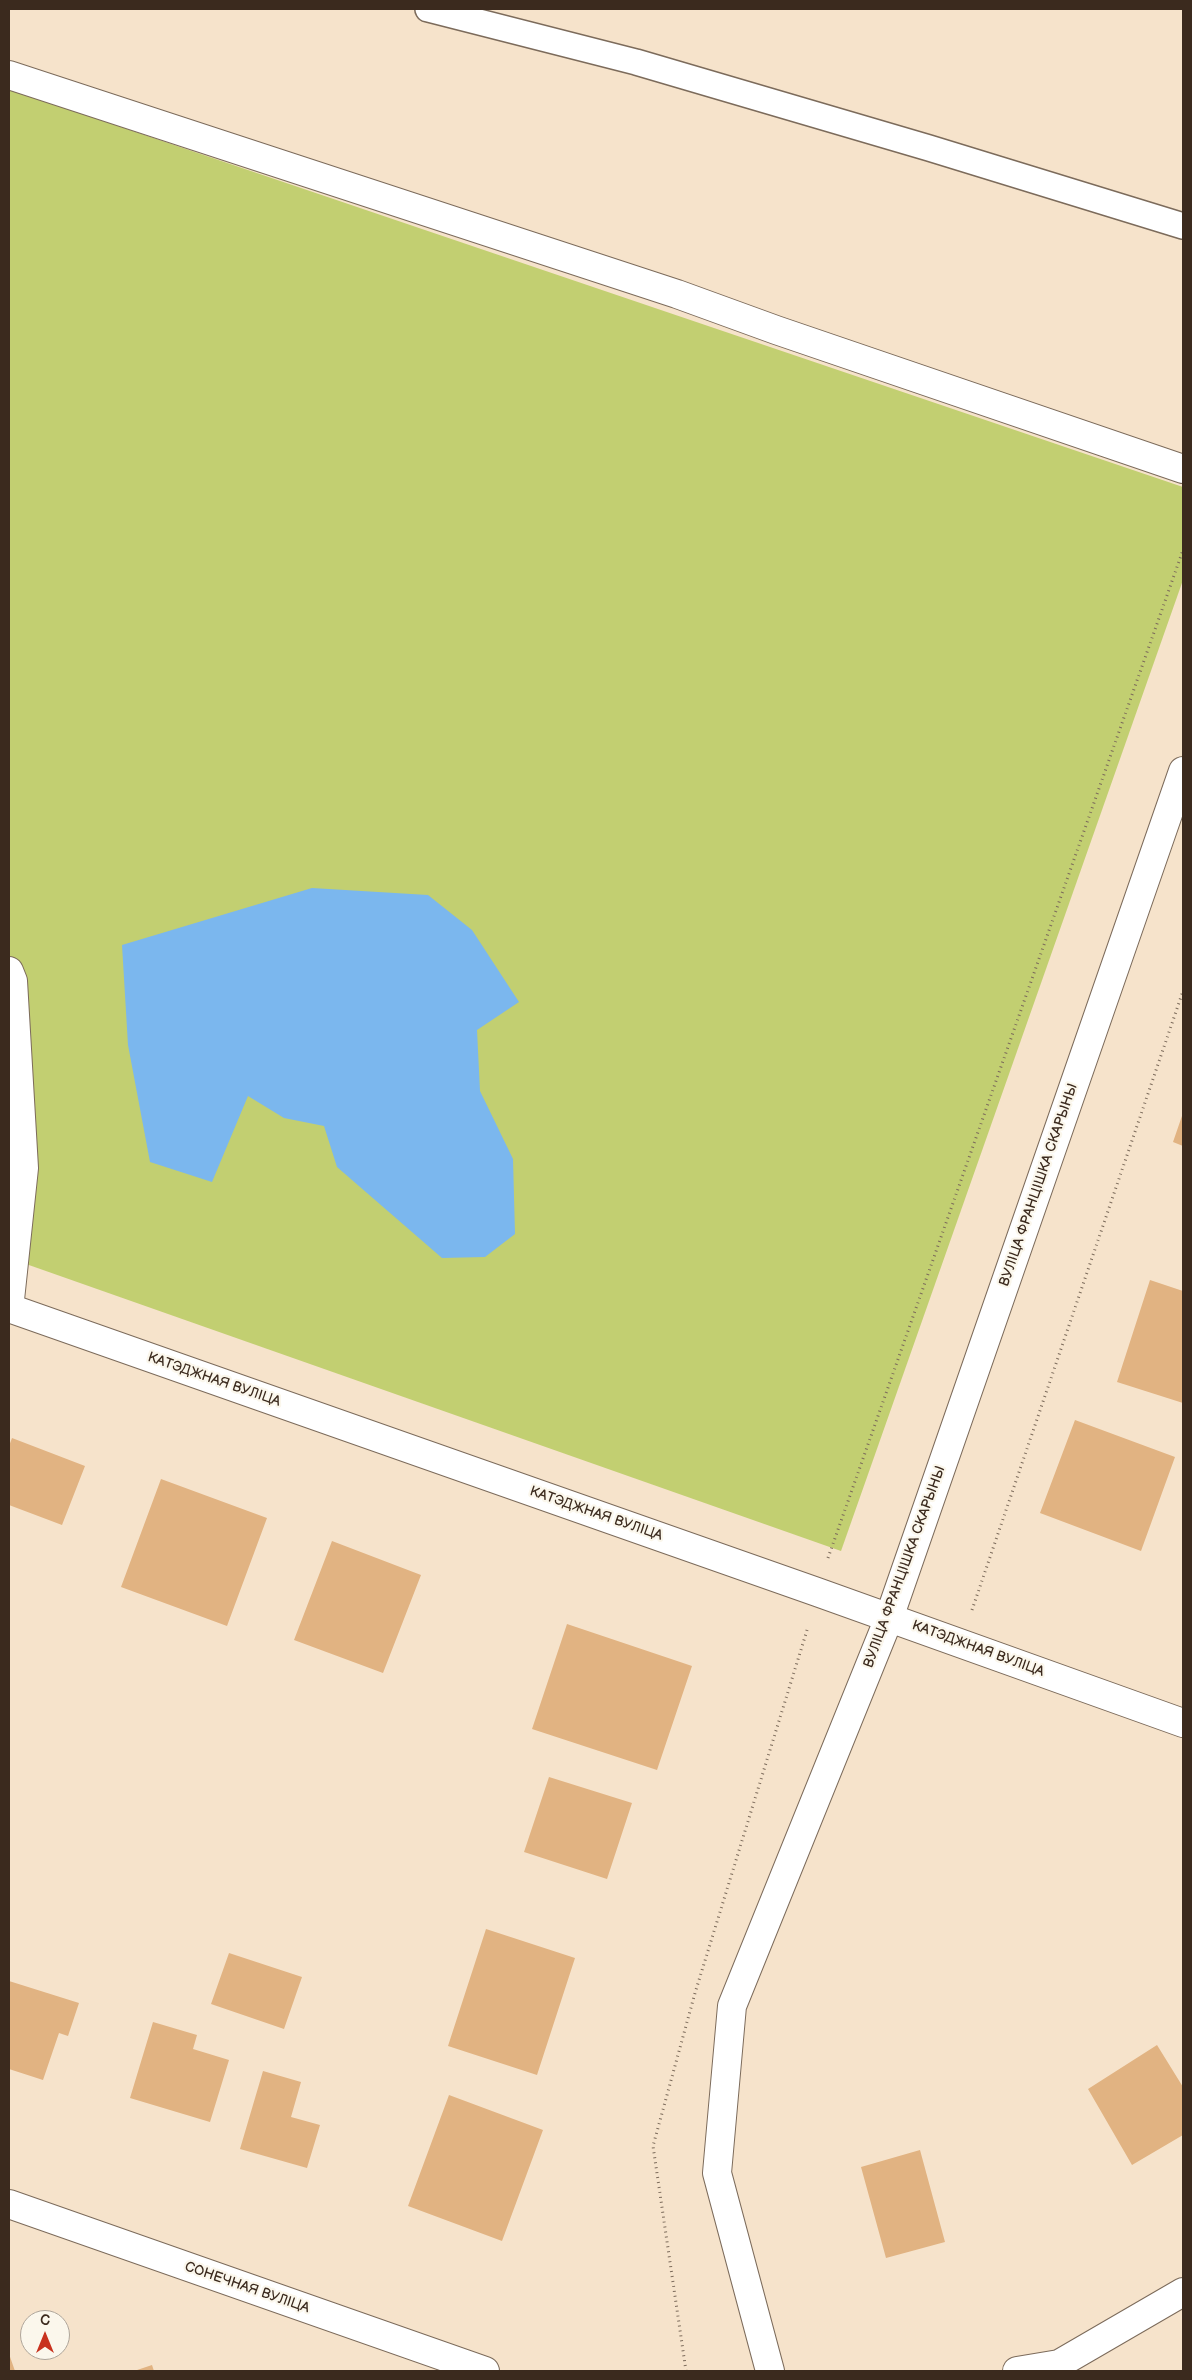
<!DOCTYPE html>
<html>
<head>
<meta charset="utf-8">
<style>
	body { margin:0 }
	#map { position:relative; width:1192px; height:2380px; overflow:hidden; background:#f6e3cb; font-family:"Balsamiq Sans",sans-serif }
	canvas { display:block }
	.frame { position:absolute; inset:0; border:10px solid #3b2a1e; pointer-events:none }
	.north { position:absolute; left:20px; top:2310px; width:50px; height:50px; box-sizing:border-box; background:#fbf7ec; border:1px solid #aea59a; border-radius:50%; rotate:0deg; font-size:14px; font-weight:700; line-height:20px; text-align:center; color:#3b2a1e }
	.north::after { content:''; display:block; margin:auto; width:18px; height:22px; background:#c8321e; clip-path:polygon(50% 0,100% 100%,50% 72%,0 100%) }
</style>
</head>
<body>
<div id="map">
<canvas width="1192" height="2380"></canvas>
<div class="frame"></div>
<div class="north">С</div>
</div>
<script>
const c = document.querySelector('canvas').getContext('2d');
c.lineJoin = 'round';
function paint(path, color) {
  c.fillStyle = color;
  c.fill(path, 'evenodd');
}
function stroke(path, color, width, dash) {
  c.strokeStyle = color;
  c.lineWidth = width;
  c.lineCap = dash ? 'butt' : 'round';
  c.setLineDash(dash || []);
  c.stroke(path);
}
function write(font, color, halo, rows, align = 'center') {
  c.font = font + ' "Balsamiq Sans",sans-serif';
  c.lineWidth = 4.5;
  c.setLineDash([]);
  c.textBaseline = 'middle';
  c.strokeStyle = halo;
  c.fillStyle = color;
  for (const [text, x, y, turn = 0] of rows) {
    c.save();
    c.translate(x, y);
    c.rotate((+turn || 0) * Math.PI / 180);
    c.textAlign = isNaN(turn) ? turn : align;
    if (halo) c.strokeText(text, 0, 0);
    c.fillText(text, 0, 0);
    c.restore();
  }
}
paint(new Path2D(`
	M 9,89 L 1183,487 L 1183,580 L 841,1551 L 9,1258 Z`), '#c2cf71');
paint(new Path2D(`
	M 312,888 L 428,895 L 472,930 L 519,1002 L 477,1030 L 480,1091 L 513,1159 L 515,1234 L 485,1257 L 442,1258 L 337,1167 L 324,1126 L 284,1118 L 248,1096 L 212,1182 L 150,1162 L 128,1045 L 122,945 Z`), '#7bb7ee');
paint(new Path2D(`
	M 1183,1113 L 1183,1146 L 1173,1142 Z
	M 1150,1280 L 1183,1291 L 1183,1403 L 1117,1382 Z
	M 1075,1420 L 1175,1457 L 1141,1551 L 1040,1513 Z
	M 12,1438 L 85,1466 L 62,1525 L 9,1505 L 9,1446 Z
	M 161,1479 L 267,1518 L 227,1626 L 121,1587 Z
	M 332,1541 L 421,1575 L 383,1673 L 294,1640 Z
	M 567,1624 L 692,1666 L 657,1770 L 532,1729 Z
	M 549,1777 L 632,1803 L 607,1879 L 524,1852 Z
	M 486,1929 L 575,1958 L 537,2075 L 448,2046 Z
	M 229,1953 L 302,1977 L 284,2029 L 211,2004 Z
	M 9,1981 L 79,2003 L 68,2036 L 59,2033 L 43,2080 L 9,2069 Z
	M 153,2022 L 197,2035 L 193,2049 L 229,2060 L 210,2122 L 130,2098 Z
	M 1157,2045 L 1183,2087 L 1183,2135 L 1132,2165 L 1088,2089 Z
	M 263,2071 L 301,2082 L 291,2117 L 320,2125 L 307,2168 L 240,2149 Z
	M 449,2095 L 543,2130 L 502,2241 L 408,2206 Z
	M 920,2150 L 945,2242 L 886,2258 L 861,2167 Z
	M 9,2354 L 15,2371 L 9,2371 Z
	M 152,2365 L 154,2371 L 134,2371 Z`), '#e1b382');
const service = new Path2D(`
	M 428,9 L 636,62 L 929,148 L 1183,226`);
const minor = new Path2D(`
	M 9,75 L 677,294 L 776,330 L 1183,469
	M 9,971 L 13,981 L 24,1168 L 9,1309
	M 9,1308 L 817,1592 L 1183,1723
	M 9,2204 L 485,2371
	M 1017,2371 L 1059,2364 L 1183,2292`);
const tertiary = new Path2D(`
	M 770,2371 L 717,2173 L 732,2006 L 889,1618 L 1183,771`);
stroke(service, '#7c6b5b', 28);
stroke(minor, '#7c6b5b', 30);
stroke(tertiary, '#7c6b5b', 30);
stroke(new Path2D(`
	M 828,1558 L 1183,550
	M 972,1610 L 1183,991
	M 686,2371 L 653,2146 L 695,1993 L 808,1627`), '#7c6b5b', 3, [1, 4]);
stroke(service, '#fff', 25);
stroke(minor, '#fff', 28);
stroke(tertiary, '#fff', 28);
write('14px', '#3b2a1e', '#fbf7ec', [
	["ВУЛІЦА ФРАНЦІШКА СКАРЫНЫ",1039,1185,-71],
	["КАТЭДЖНАЯ ВУЛІЦА",214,1380,19],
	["КАТЭДЖНАЯ ВУЛІЦА",596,1514,19],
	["ВУЛІЦА ФРАНЦІШКА СКАРЫНЫ",905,1567,-70],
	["КАТЭДЖНАЯ ВУЛІЦА",978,1649,20],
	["СОНЕЧНАЯ ВУЛІЦА",247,2288,19]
]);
</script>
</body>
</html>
